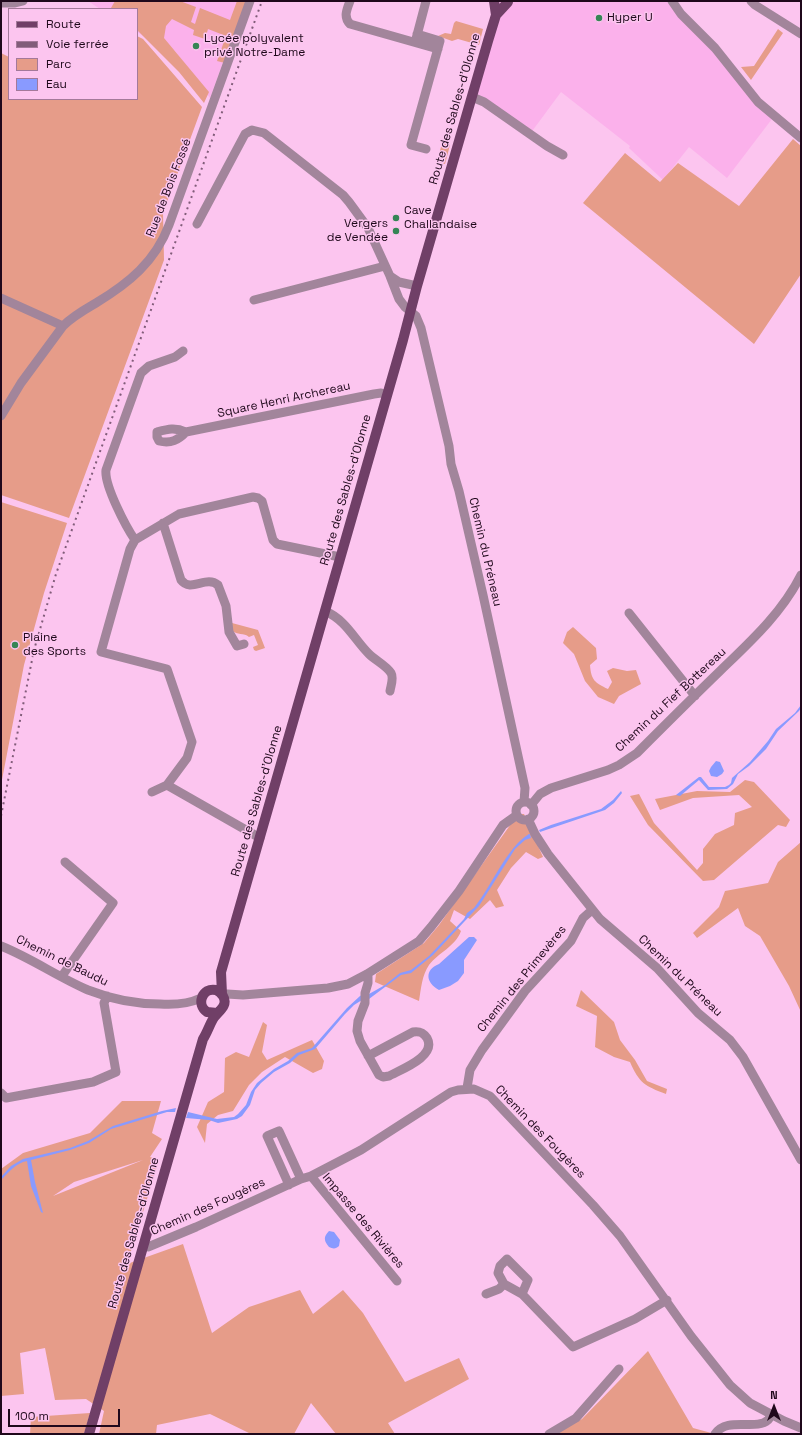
<!DOCTYPE html>
<html>
<head>
<meta charset="utf-8">
<style>
	body { margin:0 }
	#map { position:relative; width:802px; height:1435px; overflow:hidden; background:#fcc5ef; font-family:"Space Grotesk",sans-serif }
	canvas { display:block }
	.frame { position:absolute; inset:0; border:2px solid #1f081b; pointer-events:none }
	.legend { position:absolute; left:8px; top:8px; width:130px; height:92px; box-sizing:border-box; background:#fcc5ef; border:1px solid #a4799a; margin:0; padding:5px 7px; list-style:none; font-size:12px; color:#1f081b }
	.legend li { display:flex; align-items:center; gap:8px; height:20px }
	.legend b { width:20px; border:1px solid #a4799a }
	.north { position:absolute; left:754px; top:1387px; width:40px; height:40px; -webkit-text-stroke:3px #fcc5ef; paint-order:stroke; rotate:0deg; font-size:11px; font-weight:700; line-height:16px; text-align:center; color:#1f081b }
	.north::after { content:''; display:block; margin:auto; width:14px; height:18px; background:#1f081b; clip-path:polygon(50% 0,100% 100%,50% 72%,0 100%) }
	.scale { position:absolute; left:8px; top:1409px; width:112px; height:18px; box-sizing:border-box; border:2px solid #1f081b; border-top:0; padding-left:5px; font-size:12px; line-height:14px; white-space:nowrap; color:#1f081b; -webkit-text-stroke:3px #fcc5ef; paint-order:stroke }
</style>
</head>
<body>
<div id="map">
<canvas width="802" height="1435"></canvas>
<div class="frame"></div>
<ul class="legend">
<li><b style="height:5px;background:#703f67"></b>Route</li>
<li><b style="height:5px;background:#815c79"></b>Voie ferrée</li>
<li><b style="height:11px;background:#e69c89"></b>Parc</li>
<li><b style="height:11px;background:#899aff"></b>Eau</li>
</ul>
<div class="north">N</div>
<div class="scale">100 m</div>
</div>
<script>
const c = document.querySelector('canvas').getContext('2d');
c.lineJoin = 'round';
function paint(path, color) {
  c.fillStyle = color;
  c.fill(path, 'evenodd');
}
function stroke(path, color, width, dash) {
  c.strokeStyle = color;
  c.lineWidth = width;
  c.lineCap = dash ? 'butt' : 'round';
  c.setLineDash(dash || []);
  c.stroke(path);
}
function write(font, color, halo, rows, align = 'center') {
  c.font = font + ' "Space Grotesk",sans-serif';
  c.lineWidth = 3;
  c.setLineDash([]);
  c.textBaseline = 'middle';
  c.strokeStyle = halo;
  c.fillStyle = color;
  for (const [text, x, y, turn = 0] of rows) {
    c.save();
    c.translate(x, y);
    c.rotate((+turn || 0) * Math.PI / 180);
    c.textAlign = isNaN(turn) ? turn : align;
    if (halo) c.strokeText(text, 0, 0);
    c.fillText(text, 0, 0);
    c.restore();
  }
}
paint(new Path2D(`
	M 88,1 L 245,1 L 210,98 L 175,51 L 150,40 L 137,32 L 137,9 L 100,9 Z
	M 500,1 L 672,1 L 775,115 L 727,178 L 689,147 L 663,180 L 629,148 L 630,146 L 561,92 L 530,134 L 472,97 Z`), '#fbb1eb');
paint(new Path2D(`
	M 115,1 L 180,1 L 196,7 L 191,22 L 195,24 L 200,8 L 230,20 L 237,1 L 247,1 L 225,63 L 217,61 L 226,36 L 208,29 L 205,39 L 193,35 L 194,30 L 172,19 L 166,26 L 164,38 L 209,92 L 204,103 L 179,72 L 137,30 L 137,9 L 111,9 L 111,8 Z
	M 456,21 L 483,29 L 479,45 L 458,39 L 452,41 L 438,36 L 445,33 L 451,34 L 454,23 Z
	M 778,29 L 783,33 L 751,80 L 741,67 L 754,66 Z
	M 137,36 L 143,39 L 202,107 L 163,213 L 164,260 L 69,518 L 1,495 L 1,53 L 9,57 L 9,99 L 137,99 Z
	M 793,139 L 801,146 L 801,274 L 754,344 L 583,203 L 625,153 L 660,182 L 678,163 L 739,206 Z
	M 442,143 L 450,145 L 445,164 L 437,162 Z
	M 1,502 L 67,523 L 44,593 L 24,665 L 1,785 Z
	M 232,623 L 258,630 L 265,648 L 256,651 L 254,650 L 253,647 L 258,645 L 254,635 L 249,637 C 244,632 237,636 232,630 Z
	M 573,627 L 596,648 L 597,659 L 590,665 C 591,680 595,683 608,689 L 612,682 L 607,671 L 613,668 L 627,671 L 636,670 L 641,684 L 619,696 L 614,704 L 598,697 L 585,681 L 574,654 L 563,643 L 567,632 Z
	M 745,780 L 754,782 L 790,820 L 786,827 L 778,825 L 714,880 L 703,881 L 648,825 L 630,796 L 639,794 L 654,823 L 697,870 L 703,863 L 703,849 L 715,834 L 734,825 L 735,813 L 752,807 L 739,795 L 693,798 L 660,810 L 655,799 L 697,791 L 730,792 Z
	M 518,814 L 524,814 L 543,857 L 538,859 L 526,852 L 511,868 L 497,890 L 504,906 L 496,908 L 490,900 L 470,919 L 454,910 L 450,921 L 461,931 C 455,947 439,952 429,965 C 422,975 421,989 419,1001 L 375,982 L 376,974 L 424,943 L 439,925 Z
	M 801,842 L 801,1012 L 789,986 L 760,936 L 745,926 L 738,908 L 697,938 L 693,933 L 719,907 L 725,891 L 768,883 L 778,862 Z
	M 581,990 L 614,1022 L 620,1040 L 635,1060 L 647,1081 L 667,1089 L 666,1094 C 645,1086 639,1083 630,1062 L 614,1057 L 595,1047 L 597,1016 L 576,1006 Z
	M 263,1022 L 267,1025 L 262,1052 L 267,1060 L 312,1040 L 324,1061 L 322,1069 L 313,1073 L 285,1057 L 262,1072 L 249,1085 L 233,1111 L 218,1115 L 207,1124 L 205,1143 L 197,1127 L 208,1102 L 224,1092 L 225,1058 L 236,1052 L 249,1057 Z
	M 122,1101 L 161,1101 L 152,1133 L 162,1139 L 150,1157 L 159,1160 L 127,1264 L 183,1244 L 212,1333 L 249,1307 L 300,1290 L 313,1314 L 343,1290 L 363,1313 L 405,1382 L 459,1358 L 469,1379 L 388,1423 L 395,1434 L 336,1434 L 311,1403 L 294,1434 L 251,1434 L 210,1414 L 157,1425 L 156,1434 L 99,1434 L 104,1411 L 86,1399 L 55,1400 L 45,1348 L 20,1353 L 24,1394 L 1,1396 L 1,1169 L 23,1153 L 90,1133 ZM 143,1160 L 53,1196 L 74,1182 Z
	M 648,1351 L 693,1428 L 715,1434 L 553,1434 L 582,1419 Z
	M 90,1413 L 84,1434 L 30,1434 L 31,1417 Z`), '#e69c89');
paint(new Path2D(`
	M 801,705 L 801,708 L 799,711 L 778,731 L 766,749 L 749,766 L 738,774 L 733,784 L 727,789 L 708,790 L 699,780 L 680,796 L 676,795 L 699,777 L 701,777 L 709,787 L 725,787 L 729,785 L 731,783 L 732,778 L 750,762 L 768,741 L 776,729 L 795,713 Z
	M 716,761 L 720,762 L 724,771 L 722,774 L 717,777 L 711,776 L 709,771 L 711,767 Z
	M 621,791 L 622,793 L 614,803 L 605,810 L 540,832 L 539,830 L 551,825 L 601,809 L 613,800 Z
	M 529,834 L 530,834 L 531,838 L 525,840 L 515,849 L 479,906 L 433,955 L 411,973 L 401,975 L 369,999 L 369,994 L 385,985 L 400,973 L 411,970 L 429,956 L 464,919 L 467,913 L 474,908 C 491,887 507,847 529,834 Z
	M 469,937 L 474,937 L 477,940 L 464,960 L 464,973 L 458,981 L 450,986 L 439,990 C 426,983 424,970 439,964 Z
	M 362,995 L 362,1000 L 354,1005 L 345,1014 L 315,1049 L 299,1055 L 290,1063 L 274,1072 L 261,1083 L 255,1090 L 250,1105 L 242,1116 L 237,1119 L 218,1123 L 209,1120 L 186,1118 L 188,1112 L 217,1119 L 234,1117 L 238,1114 L 246,1105 L 251,1092 L 257,1083 L 274,1069 L 288,1061 L 297,1053 L 312,1048 L 347,1008 L 360,996 Z
	M 176,1108 L 175,1112 L 167,1112 L 111,1129 L 89,1143 L 70,1150 L 31,1160 L 35,1182 L 43,1213 L 41,1212 L 31,1186 L 27,1161 C 16,1163 9,1172 1,1180 L 1,1177 L 11,1166 L 23,1159 L 70,1148 L 88,1141 L 113,1126 L 162,1111 Z
	M 329,1231 L 334,1232 L 340,1240 L 339,1246 C 336,1249 333,1249 329,1247 C 324,1241 323,1237 329,1231 Z`), '#899aff');
stroke(new Path2D(`
	M 350,1 C 347,9 343,17 350,24 L 438,49
	M 672,1 L 681,14 L 715,48 L 758,102 L 801,138
	M 751,1 L 755,5 L 801,34
	M 1,3 L 15,3 L 23,1
	M 417,34 L 440,41 L 411,145 L 426,149
	M 416,39 L 426,1
	M 472,97 L 484,102 L 547,146 L 563,155
	M 197,224 L 245,134 L 252,130 L 264,133 L 343,195 L 349,202 L 368,228 L 390,276 L 399,299 L 405,307 L 416,316 L 421,328 L 449,446 L 451,464 L 459,491 L 483,595 L 525,788 L 524,802
	M 390,276 L 399,282 L 417,286
	M 1,298 L 63,326 C 73,316 84,310 96,303 C 129,283 155,262 169,225 L 250,1
	M 254,300 L 385,266
	M 1,416 L 21,383 L 63,326
	M 186,432 C 175,427 168,429 157,432 L 157,437 L 159,441 C 171,444 178,440 186,432 L 374,394 L 381,393 L 387,395
	M 163,523 L 181,580 C 191,593 206,575 218,585 L 226,606 L 229,632 L 237,646 L 244,644
	M 135,540 C 126,527 104,485 106,470 L 141,373 L 149,366 L 175,357 L 183,351
	M 325,611 C 346,620 354,639 369,654 C 375,660 387,666 391,673 C 394,678 391,685 390,691
	M 629,613 L 695,696
	M 152,792 L 167,785
	M516 811a9 9 0 1 1 18 0a9 9 0 1 1-18 0Z
	M 531,805 L 540,794 L 551,788 L 608,770 L 619,765 L 637,753 C 664,726 692,698 720,671 C 750,642 782,613 801,575
	M 528,819 L 535,834 L 548,854 L 600,919 L 657,968 L 698,1013 L 730,1040 L 743,1057 L 801,1160
	M 260,838 L 167,785 L 187,758 L 192,742 L 167,669 L 101,652 L 130,549 L 135,540 L 179,514 L 253,497 L 258,498 L 262,501 L 273,540 L 277,544 L 340,557
	M 1,946 C 31,958 58,977 88,990 C 111,999 135,1004 160,1004 C 174,1005 188,1004 201,998
	M 367,974 L 368,977 L 368,983 L 365,993 L 365,1003 L 358,1021 L 357,1031 L 360,1041 L 379,1075 L 383,1077 L 389,1076 C 402,1069 437,1056 427,1038 C 423,1032 419,1031 413,1032 L 368,1056
	M 62,976 L 113,903 L 65,862
	M 223,996 L 227,994 L 243,995 L 328,988 L 348,984 L 367,974 L 419,941 L 431,927 L 459,891 L 503,825 L 517,815
	M 467,1088 L 470,1070 L 482,1050 L 525,991 L 571,941 L 583,918 L 592,910
	M 1,1093 L 6,1098 L 93,1082 L 116,1072 L 104,1003 L 107,996
	M 311,1176 L 397,1281
	M 289,1185 L 267,1136 L 279,1131 L 301,1179
	M 144,1246 L 148,1247 L 196,1227 L 301,1179 L 311,1176 L 361,1150 L 451,1092 L 458,1090 L 474,1089 L 490,1096 L 593,1205 L 620,1236 L 691,1336 L 730,1385 L 750,1403 L 784,1421 L 801,1428
	M 486,1294 L 499,1289 L 504,1284
	M 522,1294 L 528,1280 L 507,1259 L 500,1266 L 498,1273 L 504,1284 L 522,1294 L 573,1347 L 635,1319 L 667,1300
	M 549,1434 L 576,1418 L 619,1369
	M 715,1434 C 727,1416 756,1431 768,1420 C 770,1418 770,1416 771,1414`), '#a2859b', 9);
stroke(new Path2D(`
	M 496,15 L 508,2
	M 222,994 L 221,972 L 403,340 L 417,286 L 488,41 L 496,15 L 494,1
	M 89,1434 L 203,1039 C 207,1033 209,1026 213,1019 C 217,1012 229,1006 223,996 C 221,993 219,991 216,990 C 202,987 196,1005 207,1012 L 217,1013`), '#703f67', 10);
stroke(new Path2D(`
	M 1,816 L 34,650 L 56,574 L 262,1`), '#815c79', 2, [2, 4]);
for (const [x, y, r, color] of [
	[599,18,4,"#358555"],
	[196,46,4,"#358555"],
	[396,218,4,"#358555"],
	[396,231,4,"#358555"],
	[15,645,4,"#358555"]
]) {
  const dot = new Path2D();
  dot.arc(x, y, r, 0, 2 * Math.PI);
  c.fillStyle = color;
  c.fill(dot);
  stroke(dot, '#fcc5ef', 1.5);
}
write('12px', '#1f081b', '#fcc5ef', [
	["Hyper U",607,18],
	["Lycée polyvalent",204,39],
	["privé Notre-Dame",204,53],
	["Cave",404,211],
	["Challandaise",404,225],
	["Vergers",388,224,"right"],
	["de Vendée",388,238,"right"],
	["Plaine",23,638],
	["des Sports",23,652]
], 'left');
write('12px', '#1f081b', '#fcc5ef', [
	["Route des Sables-d'Olonne",455,109,-74],
	["Rue de Bois Fossé",169,188,-69],
	["Square Henri Archereau",284,400,-12],
	["Route des Sables-d'Olonne",346,490,-74],
	["Chemin du Préneau",485,552,77],
	["Chemin du Fief Bottereau",671,700,-43],
	["Route des Sables-d'Olonne",257,801,-74],
	["Chemin de Baudu",62,961,26],
	["Chemin du Préneau",680,976,44],
	["Chemin des Primevères",522,979,-51],
	["Chemin des Fougères",540,1132,46],
	["Chemin des Fougères",208,1207,-24],
	["Impasse des Rivières",363,1221,50],
	["Route des Sables-d'Olonne",134,1233,-74]
]);
</script>
</body>
</html>
